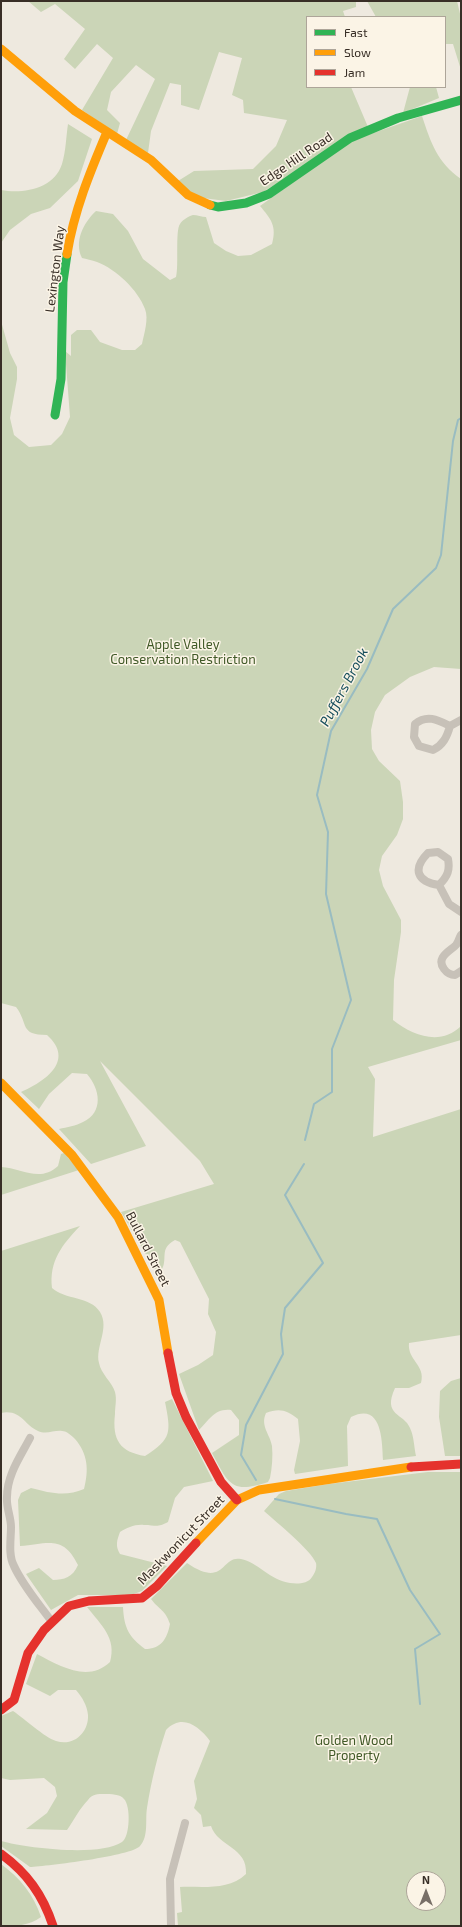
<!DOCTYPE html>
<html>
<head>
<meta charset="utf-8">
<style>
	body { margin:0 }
	#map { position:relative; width:462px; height:1927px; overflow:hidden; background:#eee9df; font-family:"Exo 2",sans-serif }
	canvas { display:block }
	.frame { position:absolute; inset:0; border:2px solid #382e26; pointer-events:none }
	.legend { position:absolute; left:306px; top:16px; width:140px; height:72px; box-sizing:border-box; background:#fbf4e6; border:1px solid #ada599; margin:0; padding:5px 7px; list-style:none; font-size:12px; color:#382e26 }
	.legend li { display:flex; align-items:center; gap:8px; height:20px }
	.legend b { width:20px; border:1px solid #ada599 }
	.north { position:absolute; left:406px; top:1871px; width:40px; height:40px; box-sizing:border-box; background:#fbf4e6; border:1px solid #ada599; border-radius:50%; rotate:0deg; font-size:11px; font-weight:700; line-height:16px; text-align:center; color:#382e26 }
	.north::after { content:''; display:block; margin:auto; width:14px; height:18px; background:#786f67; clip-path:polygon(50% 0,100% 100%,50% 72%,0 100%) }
</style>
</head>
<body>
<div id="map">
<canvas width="462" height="1927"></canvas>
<div class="frame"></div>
<ul class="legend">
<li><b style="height:5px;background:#30b455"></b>Fast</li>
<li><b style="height:5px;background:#ff9f0a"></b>Slow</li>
<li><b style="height:5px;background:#e5322d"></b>Jam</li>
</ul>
<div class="north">N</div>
</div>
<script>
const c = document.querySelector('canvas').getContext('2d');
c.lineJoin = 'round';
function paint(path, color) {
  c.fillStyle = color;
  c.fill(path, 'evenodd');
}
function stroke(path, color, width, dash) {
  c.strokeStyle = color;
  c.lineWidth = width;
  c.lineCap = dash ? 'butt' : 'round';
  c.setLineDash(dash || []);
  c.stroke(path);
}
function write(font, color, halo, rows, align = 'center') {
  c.font = font + ' "Exo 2",sans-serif';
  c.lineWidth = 3;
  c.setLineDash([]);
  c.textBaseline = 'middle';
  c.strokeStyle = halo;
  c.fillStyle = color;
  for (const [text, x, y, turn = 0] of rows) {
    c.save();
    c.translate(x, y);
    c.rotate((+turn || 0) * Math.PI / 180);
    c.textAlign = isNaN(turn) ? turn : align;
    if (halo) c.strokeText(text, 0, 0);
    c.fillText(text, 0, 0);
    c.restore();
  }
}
paint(new Path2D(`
	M 28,1 L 356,1 L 356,7 L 343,11 L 345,17 L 307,17 L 307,87 L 351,87 L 368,127 L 263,192 L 226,201 L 195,197 L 178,181 L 194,171 L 253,169 L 276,146 L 287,120 L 244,113 L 243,100 L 232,95 L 242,58 L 219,52 L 199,110 L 181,105 L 181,85 L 170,83 L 151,131 L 148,153 L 126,140 L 155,79 L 136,65 L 111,92 L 107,110 L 120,123 L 117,134 L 82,110 L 113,58 L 97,44 L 75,69 L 64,59 L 85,29 L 55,4 L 41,12 Z
	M 367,1 L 457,1 L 461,18 L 461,70 L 453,44 L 445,44 L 445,17 L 376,17 Z
	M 410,87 L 436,87 L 439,98 L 403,113 Z
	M 422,116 C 431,143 437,162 461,179 L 461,669 L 434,667 L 410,677 L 385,695 L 375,712 L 371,730 L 372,749 L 379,761 L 400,781 L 403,802 L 403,819 L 397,835 L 382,856 L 379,870 L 383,886 L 401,920 L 401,932 L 394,980 L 393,1020 C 413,1036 441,1046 461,1026 L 461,1040 L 368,1067 L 375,1079 L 373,1137 L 461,1109 L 461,1335 L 409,1343 C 407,1360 426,1365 421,1383 L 409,1388 L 395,1388 C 382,1416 404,1413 410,1428 C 414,1436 414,1447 416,1456 L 383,1460 C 382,1440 382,1402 351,1417 L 347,1426 L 348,1466 L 295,1474 L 294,1470 L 300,1441 L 298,1419 C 287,1410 279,1408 266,1413 C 260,1426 270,1434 272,1446 C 273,1456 272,1468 270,1478 L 268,1482 C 232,1494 229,1485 212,1453 L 239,1435 L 239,1420 L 231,1410 C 215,1408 209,1420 199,1430 L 179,1374 L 198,1365 L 213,1355 L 216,1332 L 208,1314 L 209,1299 L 180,1242 L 175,1240 C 158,1249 169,1259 161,1271 L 157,1273 L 121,1212 L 214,1184 L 200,1161 L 100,1061 L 146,1146 L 91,1164 L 59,1129 C 67,1127 76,1126 83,1122 C 104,1112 100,1089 87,1074 L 72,1073 L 49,1094 L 39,1109 L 21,1092 C 44,1082 76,1061 47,1035 C 19,1035 29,1024 16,1007 L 1,1003 L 1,321 L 10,353 L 17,367 L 17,379 L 10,418 L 14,435 L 29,447 L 51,445 L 62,434 L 70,417 L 65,351 L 71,356 L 71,335 L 77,330 L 91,330 L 100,342 L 122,350 L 135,350 L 142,344 C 144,334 149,319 145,309 C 138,290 116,269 97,262 C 92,260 86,259 82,258 C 74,242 83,223 96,211 L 113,214 L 128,231 L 143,259 L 170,280 L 176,277 C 179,265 175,231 180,224 C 182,220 189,216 193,215 C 197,215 202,217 206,217 L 214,243 L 226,251 L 238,256 L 251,255 L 272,244 C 277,226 271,219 260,206 L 343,146 L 359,138 Z
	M 68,124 L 92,139 L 78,181 L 50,208 L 31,214 L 10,230 L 1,243 L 1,190 C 23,194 54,189 62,164 C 66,151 66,137 68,124 Z
	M 64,1153 L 79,1170 L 1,1195 L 1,1167 C 21,1168 40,1183 58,1166 L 61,1154 Z
	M 80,1226 C 62,1245 49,1261 52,1288 C 65,1300 90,1296 100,1312 C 110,1328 95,1347 99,1363 C 101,1374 112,1382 115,1392 C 117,1399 115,1407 115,1414 C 112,1440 120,1452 145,1456 C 172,1439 171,1432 165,1402 L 172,1399 L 213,1481 L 184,1487 L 175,1498 L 168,1522 C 157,1528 156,1525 144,1525 C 135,1524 127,1528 120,1532 C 117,1540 115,1546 120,1554 L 167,1566 L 142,1591 L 131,1595 L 78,1595 L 51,1610 L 26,1574 L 39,1568 L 53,1580 C 64,1580 73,1577 78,1565 C 63,1534 47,1544 20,1546 L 18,1500 L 21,1493 L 31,1488 C 50,1493 66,1497 84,1489 C 89,1470 88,1454 75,1439 C 72,1436 67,1431 62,1431 C 54,1430 46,1435 38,1431 C 24,1425 21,1409 1,1413 L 1,1251 Z
	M 461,1378 L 461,1456 L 445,1456 L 439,1417 L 440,1391 L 451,1381 Z
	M 428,1472 L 461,1472 L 461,1926 L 178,1926 L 177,1913 L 182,1912 L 180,1887 C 203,1886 228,1891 246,1874 C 248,1847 218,1847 211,1826 L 203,1827 L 201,1815 L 194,1808 L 197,1799 L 194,1781 L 210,1741 C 199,1726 182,1713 166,1730 C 158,1754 151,1782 147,1808 C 145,1819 149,1836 140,1846 C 132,1856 47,1866 30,1867 L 1,1846 L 1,1841 C 26,1848 100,1857 122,1842 C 130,1837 131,1806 124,1799 C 120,1794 111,1794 104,1794 C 98,1794 92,1794 88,1800 C 80,1808 74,1820 67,1830 L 26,1829 L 47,1813 L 57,1796 L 55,1787 L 44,1778 L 10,1780 L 1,1778 L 1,1716 L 13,1711 C 25,1719 44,1737 56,1741 C 74,1747 89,1732 88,1715 C 87,1705 82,1697 76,1690 L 58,1690 L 50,1696 L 26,1684 L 37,1654 C 60,1666 88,1683 110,1662 C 117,1638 101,1625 87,1607 L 123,1607 C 124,1628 129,1637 145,1649 C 161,1649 167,1639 170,1624 C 165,1609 160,1611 151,1599 L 187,1563 C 225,1589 221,1555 241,1559 C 257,1562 270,1580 290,1583 C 297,1584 308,1584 312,1577 C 315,1573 317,1568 316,1563 C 311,1550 276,1522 264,1511 L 279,1494 L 286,1491 L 329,1484 ZM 414,1879 L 438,1879 L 438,1903 L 414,1903 Z
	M 1,1864 C 20,1878 34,1895 41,1917 C 29,1926 15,1926 1,1926 Z`), '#cbd5b7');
stroke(new Path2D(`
	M 305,1140 L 314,1104 L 332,1092 L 332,1049 L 351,1000 L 326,894 L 328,832 L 317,795 L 331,731 L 367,669 L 393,609 L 436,568 L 441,555 L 453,441 L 458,420 L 461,418
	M 256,1480 L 241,1455 L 246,1425 L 283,1354 L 281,1334 L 285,1308 L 323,1263 L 285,1195 L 304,1164
	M 275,1499 L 346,1514 L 377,1519 L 410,1590 L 440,1634 L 415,1649 L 420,1704`), '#99bcc1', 2);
stroke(new Path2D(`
	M 450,726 C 438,720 427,714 415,724 L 414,737 L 419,746 L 433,750 C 443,745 447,737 450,726 L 461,720
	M 438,852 L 448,859 C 450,870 448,876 439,885 C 417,882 412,869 428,853 Z
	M 439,885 L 449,904 L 461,912
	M 461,935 C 459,938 458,944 455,946 C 448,952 436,958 444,969 C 447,973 450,975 455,975 L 461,971
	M 30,1438 C 20,1457 7,1475 7,1497 C 6,1507 11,1517 11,1527 C 11,1539 8,1555 14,1566 C 23,1586 39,1604 52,1622
	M 171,1926 L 170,1879 L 185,1823`), '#c7c1b8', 8);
stroke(new Path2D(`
	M 210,205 L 218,207 L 246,203 L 269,194 L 350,138 L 398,118 L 461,100
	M 55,415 L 61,379 L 63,282 L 67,254`), '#30b455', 9);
stroke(new Path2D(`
	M 1,49 L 75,111 L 151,160 L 188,195 L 210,205
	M 67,254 C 74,211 90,172 107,132
	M 1,1083 L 72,1155 L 118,1217 L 159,1300 L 168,1353
	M 196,1543 L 237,1500 L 259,1490 L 411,1467`), '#ff9f0a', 9);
stroke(new Path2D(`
	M 168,1353 L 176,1393 L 186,1417 L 221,1482 L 237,1500
	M 411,1467 L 461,1464
	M 1,1710 L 14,1700 L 28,1653 L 44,1630 L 69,1606 L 89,1601 L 142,1598 L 157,1586 L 196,1543
	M 1,1854 C 27,1873 43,1895 53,1926`), '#e5322d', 9);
write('13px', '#382e26', '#fbf4e6', [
	["Edge Hill Road",296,159,-34],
	["Lexington Way",55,269,-83],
	["Bullard Street",148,1249,63],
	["Maskwonicut Street",181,1540,-46]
]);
write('13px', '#405927', '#fbf4e6', [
	["Apple Valley",183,645],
	["Conservation Restriction",183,660],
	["Golden Wood",354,1741],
	["Property",354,1756]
]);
write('italic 14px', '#174f5d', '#fbf4e6', [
	["Puffers Brook",344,687,-62]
]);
</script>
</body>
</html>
